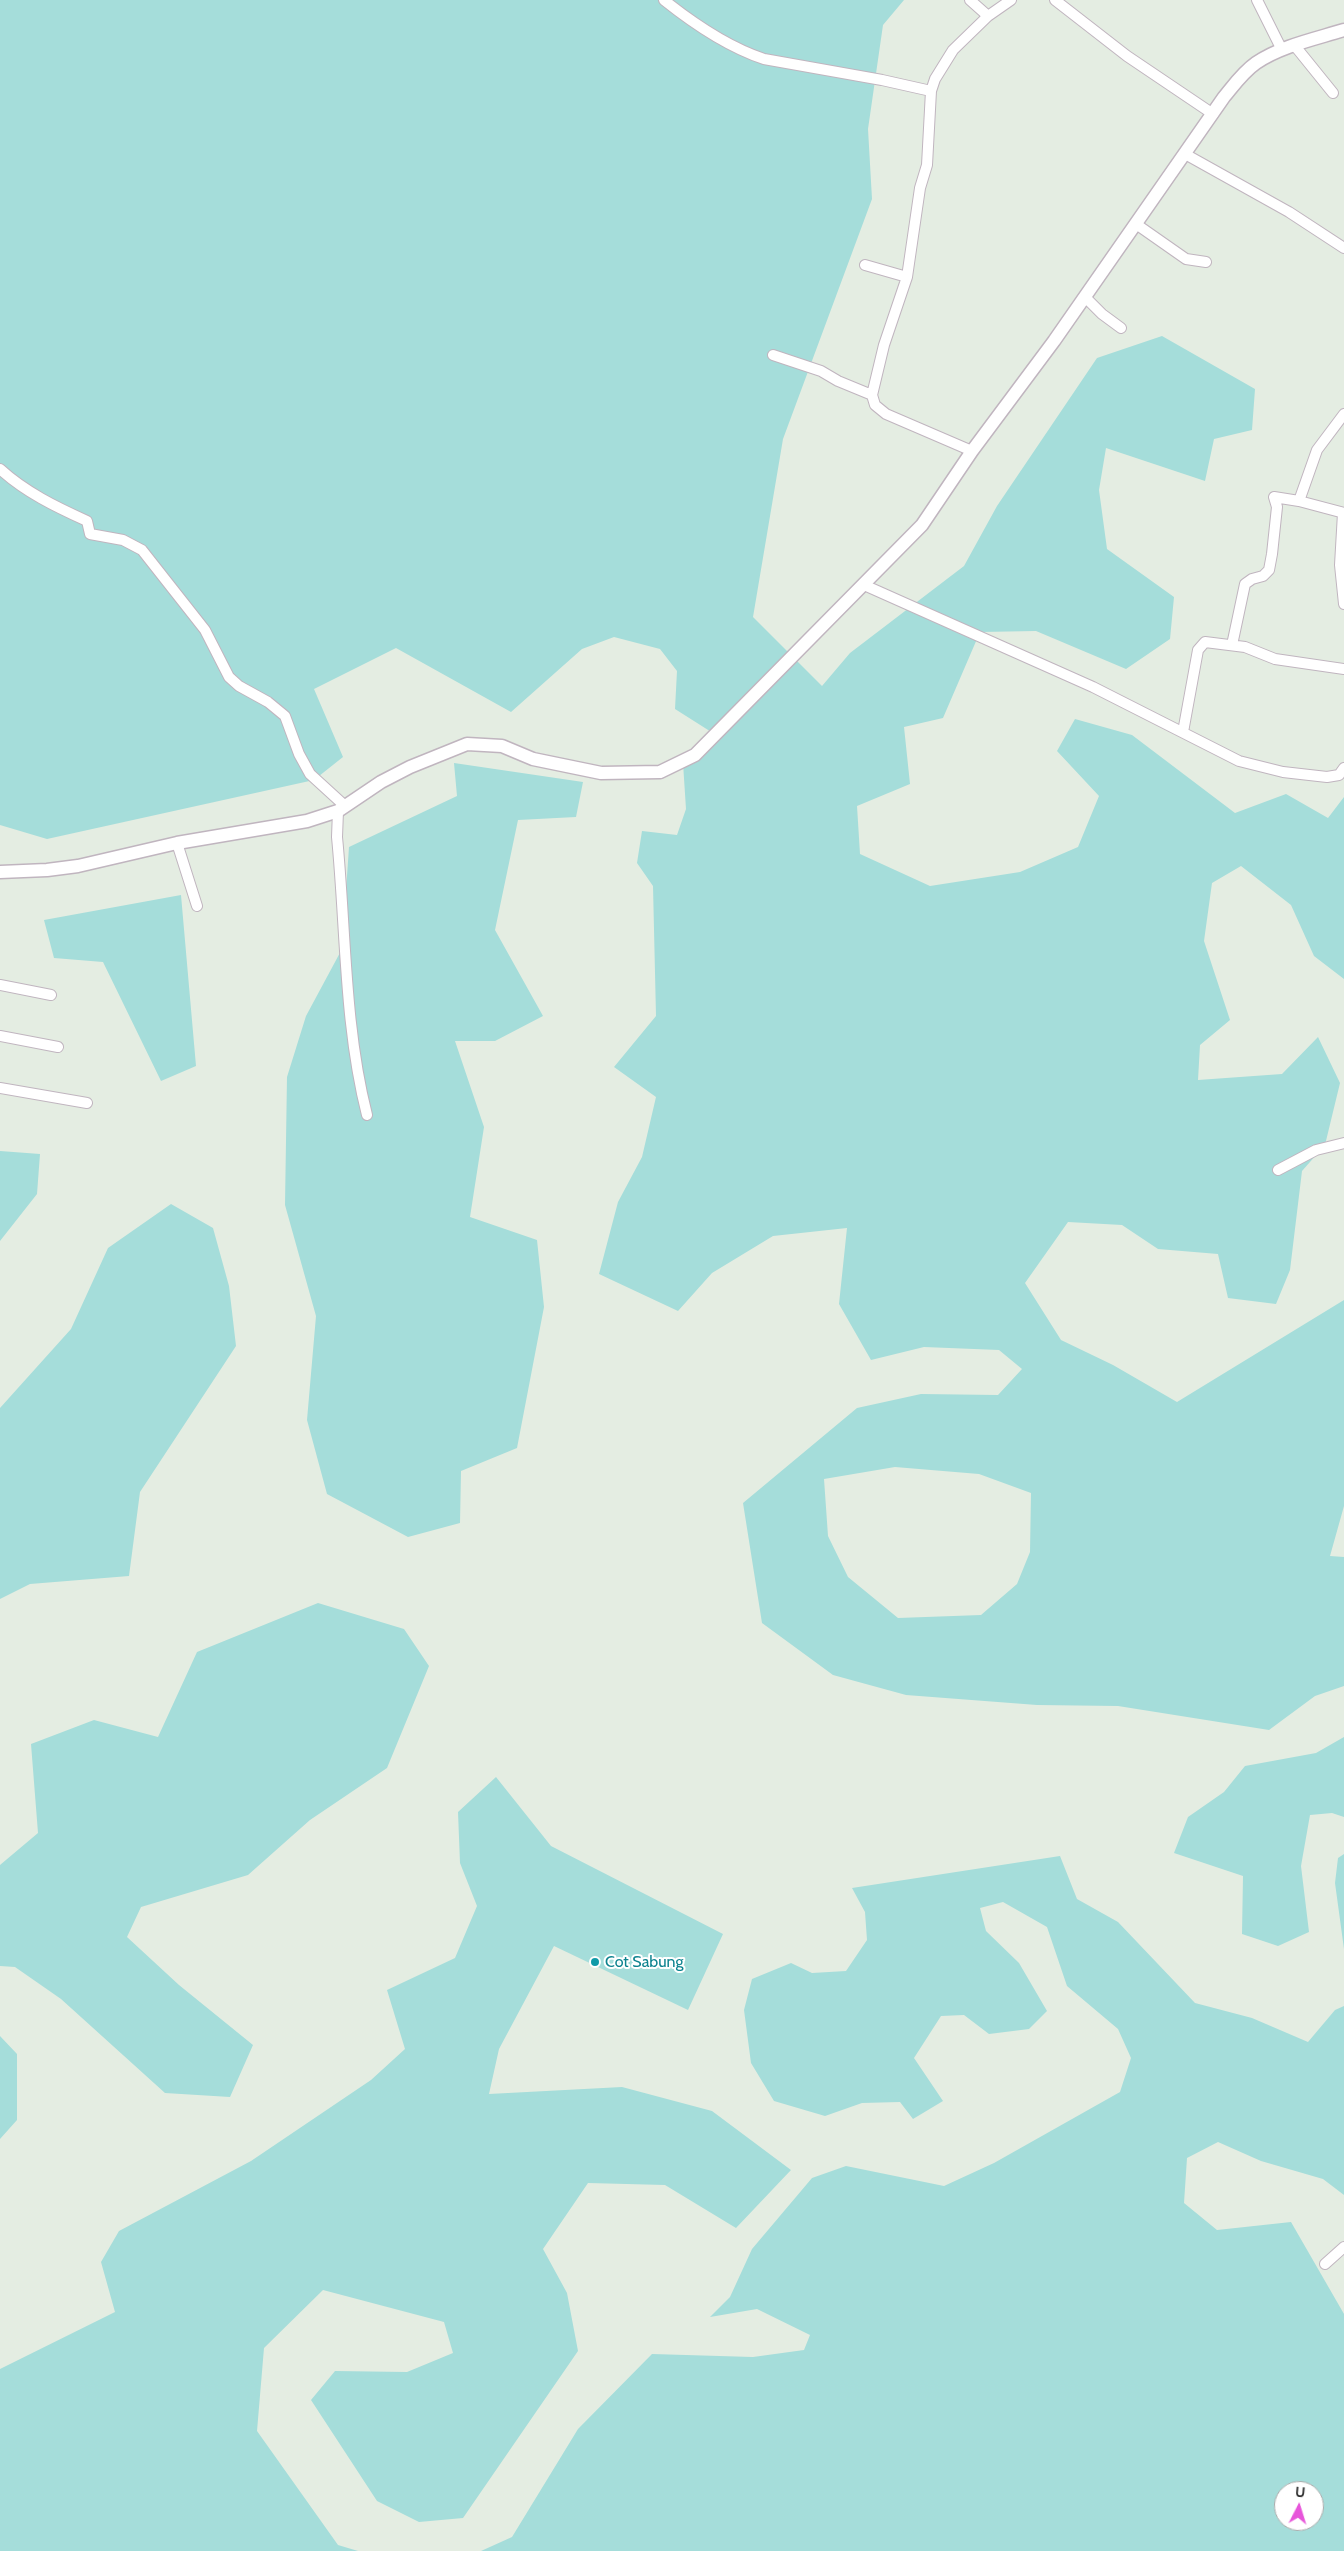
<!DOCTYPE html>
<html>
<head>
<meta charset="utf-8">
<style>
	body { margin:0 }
	#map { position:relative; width:1344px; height:2551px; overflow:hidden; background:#e4ede2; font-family:Cabin,sans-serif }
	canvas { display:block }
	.north { position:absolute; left:1274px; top:2481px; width:50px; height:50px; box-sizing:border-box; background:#fff; border:1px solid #ababab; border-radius:50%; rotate:5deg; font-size:14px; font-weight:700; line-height:20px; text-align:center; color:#2e2e2e }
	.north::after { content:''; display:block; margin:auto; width:18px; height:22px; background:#e755da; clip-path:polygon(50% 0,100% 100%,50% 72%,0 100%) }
</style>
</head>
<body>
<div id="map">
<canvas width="1344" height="2551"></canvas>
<div class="north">U</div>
</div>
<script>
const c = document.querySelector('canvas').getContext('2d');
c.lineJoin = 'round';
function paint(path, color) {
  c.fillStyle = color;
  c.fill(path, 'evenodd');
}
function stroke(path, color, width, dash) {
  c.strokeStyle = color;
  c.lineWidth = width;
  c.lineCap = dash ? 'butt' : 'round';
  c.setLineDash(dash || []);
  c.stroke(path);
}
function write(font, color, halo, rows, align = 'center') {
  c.font = font + ' Cabin,sans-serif';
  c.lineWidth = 4;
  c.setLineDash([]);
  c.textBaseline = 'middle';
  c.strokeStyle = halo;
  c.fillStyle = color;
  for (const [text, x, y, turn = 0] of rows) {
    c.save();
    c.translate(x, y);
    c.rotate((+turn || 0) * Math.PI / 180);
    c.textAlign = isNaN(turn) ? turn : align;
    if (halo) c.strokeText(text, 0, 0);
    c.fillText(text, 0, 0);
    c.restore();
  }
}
paint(new Path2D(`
	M 0,0 L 904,0 L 883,25 L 868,129 L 872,199 L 783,439 L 753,617 L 822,686 L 850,653 L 964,566 L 997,506 L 1097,358 L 1162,336 L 1255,389 L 1252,430 L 1214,439 L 1205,481 L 1106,448 L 1099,490 L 1107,549 L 1174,597 L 1170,639 L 1126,669 L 1036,631 L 980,632 L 943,718 L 904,727 L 910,784 L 857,806 L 860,854 L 930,886 L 1020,872 L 1078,847 L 1099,796 L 1057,751 L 1075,719 L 1132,735 L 1235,813 L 1286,794 L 1328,818 L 1344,797 L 1344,979 L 1314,956 L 1291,905 L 1241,866 L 1212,883 L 1204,941 L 1230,1020 L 1200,1045 L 1198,1080 L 1282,1074 L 1318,1037 L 1340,1083 L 1325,1145 L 1302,1171 L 1290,1270 L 1276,1304 L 1228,1298 L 1218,1254 L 1158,1249 L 1122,1225 L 1068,1222 L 1025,1283 L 1061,1340 L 1113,1365 L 1177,1402 L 1344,1300 L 1344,1506 L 1330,1556 L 1344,1557 L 1344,1686 L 1315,1696 L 1269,1730 L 1118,1706 L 1037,1705 L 906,1695 L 833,1675 L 762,1623 L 743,1503 L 857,1408 L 921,1394 L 998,1395 L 1022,1369 L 999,1350 L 924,1347 L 871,1360 L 839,1304 L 847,1228 L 773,1236 L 712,1273 L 678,1311 L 599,1274 L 618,1202 L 642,1157 L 656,1097 L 614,1067 L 656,1016 L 653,886 L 637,863 L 642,831 L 677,835 L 686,809 L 683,763 L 716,735 L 675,709 L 677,671 L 660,649 L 614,637 L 582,649 L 511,712 L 396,648 L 314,689 L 343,757 L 314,780 L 47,839 L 0,825 ZM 895,1467 L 979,1474 L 1031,1493 L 1030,1552 L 1017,1584 L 981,1615 L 898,1618 L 848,1577 L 828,1536 L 824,1479 Z
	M 454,763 L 583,782 L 576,817 L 518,820 L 495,930 L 543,1016 L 495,1041 L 455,1041 L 484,1127 L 470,1217 L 537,1240 L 544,1307 L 517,1448 L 461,1471 L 460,1523 L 408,1537 L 327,1494 L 307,1420 L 316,1316 L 285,1205 L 287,1077 L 306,1016 L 342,949 L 349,847 L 457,796 Z
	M 181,895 L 196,1066 L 161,1081 L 103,962 L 54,958 L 44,920 Z
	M 0,1151 L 40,1154 L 37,1194 L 0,1241 Z
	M 171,1204 L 213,1228 L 229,1286 L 236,1346 L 140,1492 L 129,1576 L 30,1584 L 0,1599 L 0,1408 L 71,1329 L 108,1248 Z
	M 318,1603 L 404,1629 L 429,1666 L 387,1768 L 310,1820 L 248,1875 L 141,1907 L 127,1937 L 179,1985 L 253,2045 L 230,2097 L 165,2093 L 61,1999 L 15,1967 L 0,1966 L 0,1865 L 38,1833 L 31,1744 L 94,1720 L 158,1737 L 197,1652 Z
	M 1344,1737 L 1344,1817 L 1332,1813 L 1310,1815 L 1301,1866 L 1309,1932 L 1278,1946 L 1242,1934 L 1243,1876 L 1174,1853 L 1188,1817 L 1224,1792 L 1245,1766 L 1316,1753 Z
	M 496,1777 L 551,1846 L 723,1934 L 688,2010 L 554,1946 L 499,2049 L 489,2094 L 622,2087 L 712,2111 L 791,2170 L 736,2228 L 665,2185 L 588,2183 L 543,2249 L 567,2293 L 578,2351 L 463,2518 L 419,2522 L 377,2501 L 311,2400 L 335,2371 L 407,2372 L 453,2353 L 444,2322 L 323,2290 L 264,2348 L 257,2431 L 338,2545 L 358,2551 L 0,2551 L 0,2369 L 115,2312 L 101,2262 L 119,2231 L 251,2161 L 371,2080 L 405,2049 L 387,1990 L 455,1958 L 477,1906 L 460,1863 L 458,1812 Z
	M 1344,1854 L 1344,1949 L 1335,1883 L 1338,1858 Z
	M 1060,1856 L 1077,1899 L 1118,1922 L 1195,2003 L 1252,2018 L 1308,2042 L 1335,2010 L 1344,2006 L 1344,2195 L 1323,2179 L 1261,2161 L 1218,2142 L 1187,2158 L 1184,2203 L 1217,2230 L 1291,2222 L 1344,2314 L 1344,2551 L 481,2551 L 512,2537 L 578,2429 L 652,2354 L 753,2357 L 804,2350 L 810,2335 L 757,2309 L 710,2317 L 730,2297 L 752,2249 L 812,2178 L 846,2166 L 944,2186 L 994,2163 L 1120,2092 L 1131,2058 L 1118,2029 L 1067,1986 L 1047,1927 L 1003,1902 L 980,1908 L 986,1931 L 1019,1963 L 1047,2011 L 1029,2029 L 989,2034 L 964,2015 L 941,2016 L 914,2058 L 943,2101 L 913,2119 L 900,2102 L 862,2103 L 825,2116 L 774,2101 L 751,2063 L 744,2010 L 752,1979 L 791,1963 L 812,1973 L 846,1971 L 867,1940 L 865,1912 L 852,1888 ZM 1284,2491 L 1314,2491 L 1314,2521 L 1284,2521 Z
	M 0,2036 L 17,2054 L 17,2120 L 0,2139 Z`), '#a5ddda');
const minor = new Path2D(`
	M 664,0 C 694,24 728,47 764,59 L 882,80 L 931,91
	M 970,0 L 988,16
	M 1055,0 L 1127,56 L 1213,114
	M 1257,0 L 1282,50
	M 1295,46 L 1333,93
	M 1185,154 L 1289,212 L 1344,248
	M 1136,224 L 1186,259 L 1206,262
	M 865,265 L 907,277
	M 1085,297 L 1102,314 L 1121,328
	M 773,355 L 821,371 L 838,381 L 872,395
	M 972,451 L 886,414 L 875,405 L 872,395 L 884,345 L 907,277 L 920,188 L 927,165 L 931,91 L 935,79 L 953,50 L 988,16 L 1011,0
	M 0,469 C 25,492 56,507 87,521 L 90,534 L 123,540 L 142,550 L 205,630 L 229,677 L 239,686 L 268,702 L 285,716 L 299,754 L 310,774 L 345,806
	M 1299,501 L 1317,450 L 1344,414
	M 1343,513 L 1340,565 L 1344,604
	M 864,585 L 1093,687 L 1239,761 L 1283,772 L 1327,777 L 1339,775 L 1344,768
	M 1232,645 L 1245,584 L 1252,579 L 1263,576 L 1269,570 L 1272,554 L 1277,507 L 1274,497 L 1299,501 L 1344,513
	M 1183,732 L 1198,650 L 1205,642 L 1245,647 L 1275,659 L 1344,669
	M 338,811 L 337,837 C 346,929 344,1025 367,1115
	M 177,843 L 197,906
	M 0,985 L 51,995
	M 0,1036 L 58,1047
	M 0,1088 L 87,1103
	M 1278,1170 L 1316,1150 L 1344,1143
	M 1325,2264 L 1344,2247`);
const tertiary = new Path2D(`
	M 0,872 L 47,870 L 78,866 L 177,843 L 307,821 L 338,811 L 381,782 L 410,767 L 467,744 L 502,746 L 533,759 L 601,773 L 660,772 L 695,755 L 922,525 L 972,451 L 1054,341 L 1224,97 C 1234,85 1243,72 1256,63 C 1281,46 1315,39 1344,30`);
stroke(minor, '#c0b5bf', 12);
stroke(tertiary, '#c0b5bf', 15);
stroke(minor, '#fff', 10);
stroke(tertiary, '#fff', 12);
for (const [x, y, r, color] of [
	[595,1962,5,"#0f9aa8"]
]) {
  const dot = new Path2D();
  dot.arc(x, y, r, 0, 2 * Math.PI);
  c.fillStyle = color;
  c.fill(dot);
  stroke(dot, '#fff', 2);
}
write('16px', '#0d838f', '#fff', [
	["Cot Sabung",605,1962]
], 'left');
</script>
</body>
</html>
